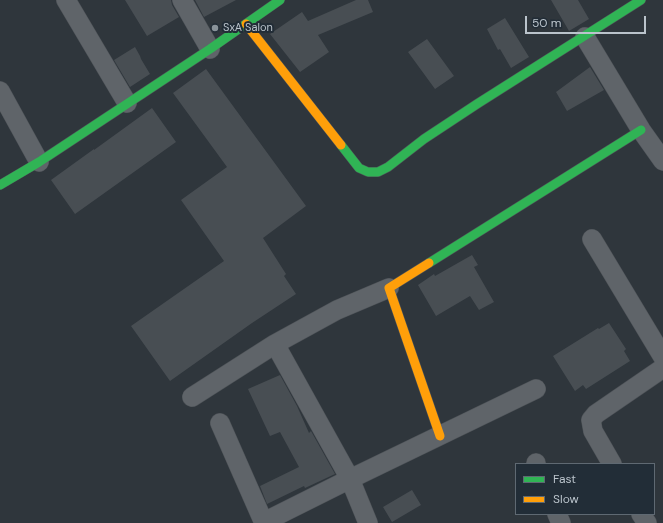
<!DOCTYPE html>
<html>
<head>
<meta charset="utf-8">
<style>
	body { margin:0 }
	#map { position:relative; width:663px; height:523px; overflow:hidden; background:#2f363c; font-family:"DM Sans",sans-serif }
	canvas { display:block }
	.legend { position:absolute; left:515px; top:463px; width:140px; height:52px; box-sizing:border-box; background:#222d37; border:1px solid #5f6972; margin:0; padding:5px 7px; list-style:none; font-size:12px; color:#bac3cb }
	.legend li { display:flex; align-items:center; gap:8px; height:20px }
	.legend b { width:20px; border:1px solid #5f6972 }
	.scale { position:absolute; left:525px; top:16px; width:121px; height:18px; box-sizing:border-box; border:2px solid #bac3cb; border-top:0; padding-left:5px; font-size:12px; line-height:14px; white-space:nowrap; color:#bac3cb; -webkit-text-stroke:3px #222d37; paint-order:stroke }
</style>
</head>
<body>
<div id="map">
<canvas width="663" height="523"></canvas>
<ul class="legend">
<li><b style="height:5px;background:#30b455"></b>Fast</li>
<li><b style="height:5px;background:#ff9f0a"></b>Slow</li>
</ul>
<div class="scale">50 m</div>
</div>
<script>
const c = document.querySelector('canvas').getContext('2d');
c.lineJoin = 'round';
function paint(path, color) {
  c.fillStyle = color;
  c.fill(path, 'evenodd');
}
function stroke(path, color, width, dash) {
  c.strokeStyle = color;
  c.lineWidth = width;
  c.lineCap = dash ? 'butt' : 'round';
  c.setLineDash(dash || []);
  c.stroke(path);
}
function write(font, color, halo, rows, align = 'center') {
  c.font = font + ' "DM Sans",sans-serif';
  c.lineWidth = 4;
  c.setLineDash([]);
  c.textBaseline = 'middle';
  c.strokeStyle = halo;
  c.fillStyle = color;
  for (const [text, x, y, turn = 0] of rows) {
    c.save();
    c.translate(x, y);
    c.rotate((+turn || 0) * Math.PI / 180);
    c.textAlign = isNaN(turn) ? turn : align;
    if (halo) c.strokeText(text, 0, 0);
    c.fillText(text, 0, 0);
    c.restore();
  }
}
paint(new Path2D(`
	M 125,0 L 171,0 L 172,5 L 179,17 L 147,36 Z
	M 195,0 L 236,0 L 204,17 Z
	M 356,0 L 368,0 L 373,12 L 318,35 L 329,52 L 300,72 L 270,34 L 302,12 L 308,21 Z
	M 551,0 L 578,0 L 589,19 L 569,31 Z
	M 505,18 L 529,57 L 511,68 L 500,49 L 498,50 L 487,29 Z
	M 427,39 L 454,76 L 435,89 L 408,52 Z
	M 135,47 L 140,56 L 141,59 L 150,74 L 130,87 L 114,60 Z
	M 590,67 L 604,90 L 567,111 L 556,92 Z
	M 206,69 L 306,206 L 263,238 L 286,274 L 284,276 L 296,294 L 252,323 L 170,381 L 131,326 L 224,261 L 181,200 L 227,167 L 173,93 Z
	M 152,108 L 176,142 L 75,214 L 51,180 L 94,149 L 94,150 Z
	M 472,255 L 478,265 L 474,267 L 494,302 L 479,310 L 470,296 L 436,316 L 418,285 L 434,274 L 435,276 Z
	M 609,323 L 626,349 L 624,351 L 630,361 L 586,389 L 583,385 L 575,391 L 553,356 L 598,328 L 599,329 Z
	M 280,375 L 297,406 L 309,433 L 311,431 L 335,474 L 305,488 L 304,486 L 267,504 L 260,486 L 299,467 L 280,432 L 270,436 L 248,389 Z
	M 412,490 L 421,505 L 392,522 L 383,507 Z`), '#484e53');
const street = new Path2D(`
	M 66,0 L 127,103
	M 182,0 L 210,49
	M 585,37 L 641,130 L 663,161
	M 0,91 L 39,162
	M 592,239 L 663,357
	M 275,344 L 350,479 L 368,523
	M 192,397 L 275,344 L 337,310 L 389,288
	M 220,423 L 264,523
	M 536,463 L 536,464
	M 612,464 L 593,431 L 591,420 L 596,414 L 663,368
	M 557,514 L 561,523
	M 641,514 L 647,523
	M 264,522 L 350,479 L 536,389`);
const fast = new Path2D(`
	M 341,145 L 359,168 L 368,172 L 378,172 L 388,167 L 424,139 L 477,104 L 641,0
	M 0,185 L 39,162 L 210,49 L 280,0
	M 429,263 L 641,130`);
const slow = new Path2D(`
	M 246,24 L 341,145
	M 429,263 L 389,288 L 440,436`);
stroke(street, '#4d5257', 20);
stroke(fast, '#4d5257', 10);
stroke(slow, '#4d5257', 10);
stroke(street, '#5f6469', 19);
stroke(fast, '#30b455', 9);
stroke(slow, '#ff9f0a', 9);
for (const [x, y, r, color] of [
	[215,28,4,"#899299"]
]) {
  const dot = new Path2D();
  dot.arc(x, y, r, 0, 2 * Math.PI);
  c.fillStyle = color;
  c.fill(dot);
  stroke(dot, '#222d37', 1.5);
}
write('11px', '#bac3cb', '#222d37', [
	["SxA Salon",223,28]
], 'left');
</script>
</body>
</html>
